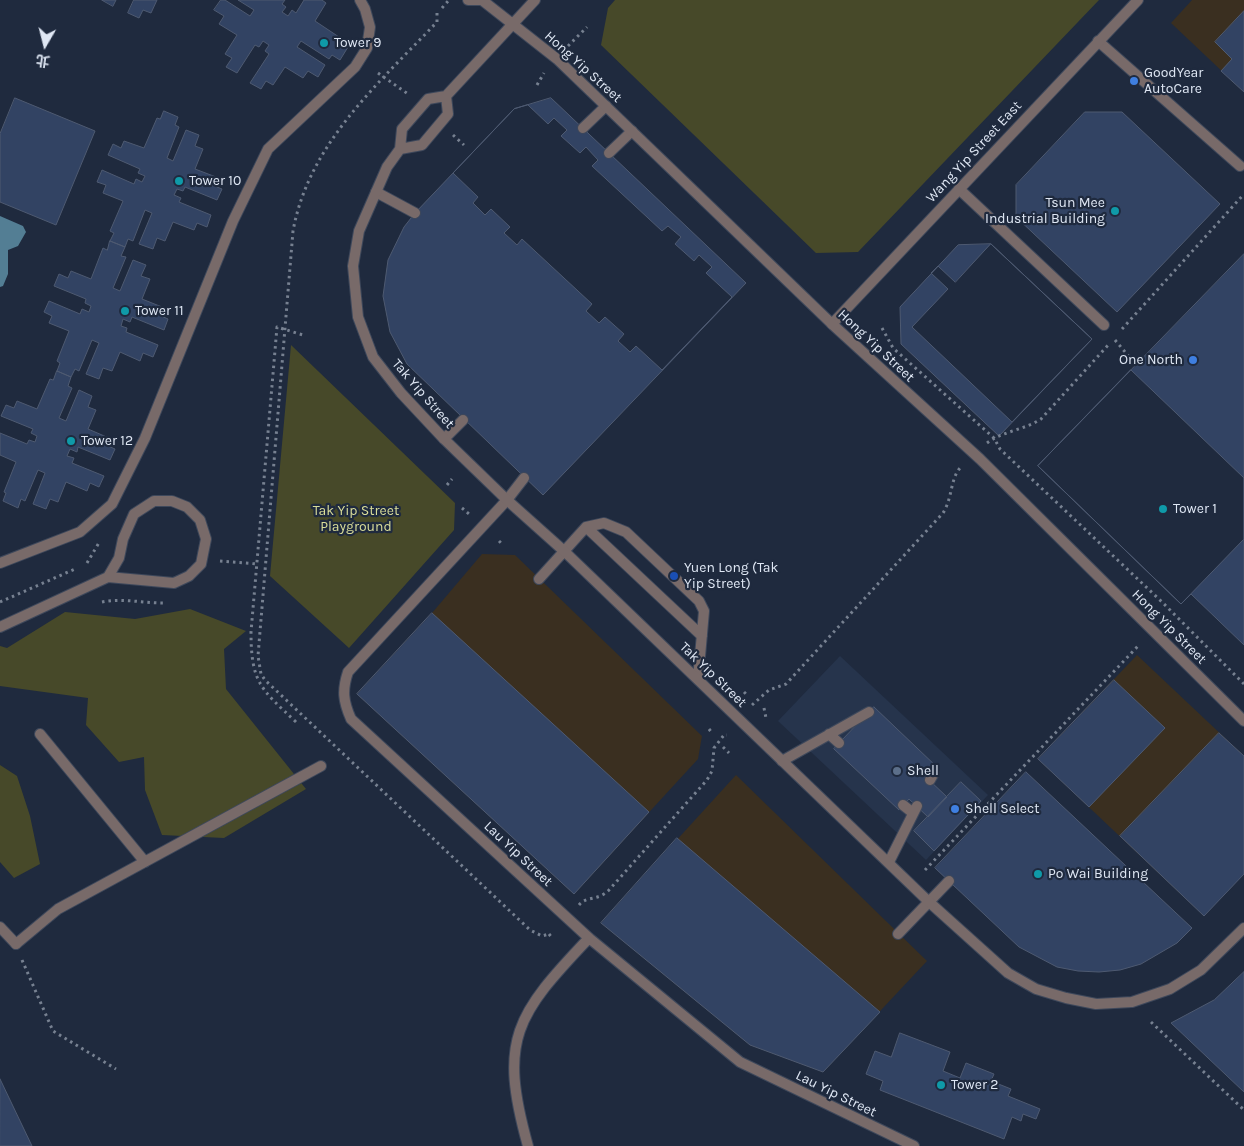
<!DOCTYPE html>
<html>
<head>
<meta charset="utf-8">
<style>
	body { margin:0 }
	#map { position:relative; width:1244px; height:1146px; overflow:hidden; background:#1f2a3e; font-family:Karla,"Noto Sans TC",sans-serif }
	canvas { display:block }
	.north { position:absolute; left:20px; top:20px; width:50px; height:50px; -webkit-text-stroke:4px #1f2a3e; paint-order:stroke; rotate:188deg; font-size:14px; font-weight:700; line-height:20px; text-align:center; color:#dfe7f4 }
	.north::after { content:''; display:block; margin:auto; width:18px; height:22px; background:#dfe7f4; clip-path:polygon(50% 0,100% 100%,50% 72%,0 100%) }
</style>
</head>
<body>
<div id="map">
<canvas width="1244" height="1146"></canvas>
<div class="north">北</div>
</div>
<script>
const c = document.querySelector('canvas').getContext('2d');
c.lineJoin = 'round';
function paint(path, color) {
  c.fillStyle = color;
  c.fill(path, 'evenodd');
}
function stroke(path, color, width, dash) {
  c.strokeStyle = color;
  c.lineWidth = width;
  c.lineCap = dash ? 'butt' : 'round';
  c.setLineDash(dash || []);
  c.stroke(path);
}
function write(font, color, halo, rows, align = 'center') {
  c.font = font + ' Karla,sans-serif';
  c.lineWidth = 4.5;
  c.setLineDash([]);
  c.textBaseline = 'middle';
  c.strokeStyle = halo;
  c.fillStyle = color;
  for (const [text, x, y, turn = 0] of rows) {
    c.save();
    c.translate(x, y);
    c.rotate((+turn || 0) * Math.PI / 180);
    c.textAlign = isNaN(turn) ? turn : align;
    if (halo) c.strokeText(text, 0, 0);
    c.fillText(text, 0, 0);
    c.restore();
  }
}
paint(new Path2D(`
	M 840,656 L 988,795 L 926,860 L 778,721 Z`), '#26344c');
paint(new Path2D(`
	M 1192,0 L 1244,0 L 1244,92 L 1171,23 Z
	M 482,554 L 515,555 L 702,736 L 698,759 L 574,894 L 357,694 L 432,613 Z
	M 1137,655 L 1244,756 L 1204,916 L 1038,759 Z
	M 736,775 L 927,961 L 823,1072 L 750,1045 L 601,923 Z`), '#3a2f20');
paint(new Path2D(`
	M 615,0 L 1099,0 L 858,252 L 816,253 L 601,45 L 608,8 Z
	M 291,345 L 455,503 L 454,530 L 349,648 L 270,576 Z
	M 190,609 L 246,631 L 224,649 L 226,689 L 306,789 L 224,838 L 162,835 L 145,790 L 144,757 L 119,762 L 86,725 L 88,698 L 0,686 L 0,646 L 7,648 L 65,612 L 135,619 Z
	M 0,765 L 17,776 L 30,816 L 40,864 L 14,878 L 0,862 Z`), '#474929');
paint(new Path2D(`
	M 0,216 L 23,226 L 26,232 L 18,246 L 8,250 L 8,274 L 3,286 L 0,287 Z`), '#537e94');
const building = new Path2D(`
	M 102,0 L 116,0 L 113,6 Z
	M 134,0 L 157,0 L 151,13 L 143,10 L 139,18 L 128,13 Z
	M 221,0 L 225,0 L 250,16 L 254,10 L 238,0 L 285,0 L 282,4 L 286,7 L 282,12 L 288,16 L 292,10 L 296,13 L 304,0 L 322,0 L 326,3 L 315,21 L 342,39 L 341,42 L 348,47 L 340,60 L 332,55 L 329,59 L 301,41 L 297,47 L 325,65 L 318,77 L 308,71 L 303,78 L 285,67 L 273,85 L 266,81 L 261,89 L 250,83 L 269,54 L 265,51 L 269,45 L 263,41 L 259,47 L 255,45 L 237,73 L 226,67 L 232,58 L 225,54 L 237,35 L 219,24 L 224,16 L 214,10 Z
	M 1244,11 L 1244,92 L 1221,71 L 1232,59 L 1215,42 Z
	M 15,98 L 95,131 L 56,225 L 0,202 L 0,134 Z
	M 551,98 L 746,283 L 543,495 L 407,364 L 390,332 L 383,296 L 388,260 L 404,227 L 415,213 L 514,109 Z
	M 528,105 L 548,124 L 554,118 L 567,130 L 561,136 L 580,153 L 586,147 L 598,160 L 592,166 L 662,231 L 668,226 L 681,237 L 675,244 L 694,261 L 699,255 L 712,267 L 706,273 L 732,297 L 662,370 L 636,346 L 630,352 L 618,341 L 624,334 L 605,317 L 599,323 L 586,311 L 592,304 L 522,239 L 517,245 L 504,233 L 510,227 L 491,209 L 485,215 L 473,203 L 478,197 L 453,173 L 514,109 Z
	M 164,111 L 178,117 L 175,125 L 179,127 L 167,158 L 173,161 L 186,130 L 199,135 L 195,146 L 203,149 L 195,169 L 216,177 L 212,185 L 222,189 L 217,200 L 185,187 L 183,191 L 177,189 L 174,195 L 181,198 L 179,202 L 211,215 L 207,227 L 197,223 L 194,230 L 173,222 L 165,241 L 157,238 L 153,249 L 139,244 L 152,213 L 145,210 L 133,241 L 128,239 L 125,247 L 110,241 L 114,233 L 110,231 L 123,201 L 103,193 L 106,185 L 97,182 L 102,170 L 134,184 L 136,179 L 142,182 L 145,176 L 138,173 L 140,169 L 108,155 L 113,144 L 121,148 L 124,141 L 144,148 L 157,118 L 160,119 Z
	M 1085,112 L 1122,112 L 1220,204 L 1117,312 L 1016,217 L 1016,185 Z
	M 110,241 L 125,247 L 121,256 L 126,257 L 113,288 L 120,291 L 133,260 L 146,265 L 141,276 L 150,279 L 142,299 L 162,307 L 159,315 L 168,319 L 164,330 L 132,317 L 130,322 L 123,319 L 121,326 L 127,328 L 126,332 L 158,345 L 153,357 L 143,353 L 140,361 L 120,352 L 112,371 L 103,368 L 99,379 L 86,374 L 99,343 L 92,340 L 79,371 L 75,369 L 71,377 L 57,371 L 60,363 L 57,361 L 69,331 L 49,323 L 52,316 L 44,312 L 49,301 L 80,314 L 82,309 L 89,312 L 91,306 L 85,303 L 86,299 L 54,286 L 59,274 L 68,278 L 71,271 L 91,279 L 103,248 L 107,250 Z
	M 991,244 L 1092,339 L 1012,422 L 912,327 L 948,289 L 931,273 L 938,266 L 955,282 Z
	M 991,244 L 1092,339 L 999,436 L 901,344 L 900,307 L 958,245 Z
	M 1244,254 L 1244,645 L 1191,594 L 1181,604 L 1038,466 Z
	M 1131,370 L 1244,478 L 1244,539 L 1181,604 L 1038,466 Z
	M 57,371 L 71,377 L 68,386 L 72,388 L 59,418 L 66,421 L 79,390 L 92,396 L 88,407 L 96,410 L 88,429 L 109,438 L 106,445 L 115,449 L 110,460 L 78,447 L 77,452 L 70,449 L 67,456 L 74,458 L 72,463 L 104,476 L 99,487 L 90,483 L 87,491 L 66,482 L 58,502 L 50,499 L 46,509 L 33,504 L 45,473 L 38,470 L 25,501 L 21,499 L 18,508 L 3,501 L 6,493 L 4,492 L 16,462 L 0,455 L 0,433 L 27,444 L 29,440 L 35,442 L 37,436 L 31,433 L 33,429 L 1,416 L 6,405 L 14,408 L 17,401 L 37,409 L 50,379 L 53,380 Z
	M 432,613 L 649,812 L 574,894 L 357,694 Z
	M 1114,680 L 1165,728 L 1089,807 L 1038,759 Z
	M 874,707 L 938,768 L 928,779 L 947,797 L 928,817 L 909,799 L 899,810 L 834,749 Z
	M 1219,733 L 1244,756 L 1244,874 L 1204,916 L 1120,836 Z
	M 1026,772 L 1192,928 L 1177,943 L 1141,964 L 1120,970 L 1099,972 L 1078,971 L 1057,967 L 1019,947 L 935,868 Z
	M 961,782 L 981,801 L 934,851 L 914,831 Z
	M 677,838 L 880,1012 L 823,1072 L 750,1045 L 601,923 Z
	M 1244,972 L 1244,1092 L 1171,1023 L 1214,1000 Z
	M 900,1033 L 950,1052 L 943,1071 L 960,1078 L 966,1063 L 994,1074 L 991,1081 L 1011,1089 L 1008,1096 L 1040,1109 L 1036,1119 L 1023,1114 L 1021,1121 L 1012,1117 L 1004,1139 L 880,1090 L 883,1081 L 866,1074 L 875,1051 L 891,1057 Z
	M 0,1079 L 32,1146 L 0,1146 Z`);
paint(building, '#324363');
stroke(building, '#4e5a71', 1);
const service = new Path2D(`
	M 1098,41 L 1240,166
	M 583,128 L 606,106
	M 609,153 L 632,131
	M 959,189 L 1104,325
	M 376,192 L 415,213
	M 444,439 L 463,420
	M 507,500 L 524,478
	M 586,527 L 702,636
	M 0,563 L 80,532 L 112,504 L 145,438 L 233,221 L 268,149 L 355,67 L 367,48 L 370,27 L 365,9 L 360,0
	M 539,579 L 586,527 L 604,523 L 626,532 L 699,601 L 704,611 L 698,679
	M 40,734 L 145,862
	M 829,734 L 839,743
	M 782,761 L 869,712
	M 930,780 L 934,773
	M 903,805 L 913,813
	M 889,862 L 917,806
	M 898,934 L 949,881
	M 16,944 L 58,909 L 321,766`);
const minor = new Path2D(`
	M 832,324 L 1138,0
	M 507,500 L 348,672 C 342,690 343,701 351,719 L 589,938 L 740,1062 L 914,1146
	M 0,627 L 108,577 L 174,583 L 189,576 L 201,564 L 206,539 L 200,520 L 187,507 L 172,501 L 154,501 L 134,514 L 123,539 L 119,558 L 108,577
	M 0,927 L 16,944
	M 528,1146 C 498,1039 516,1015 589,938`);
const tertiary = new Path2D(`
	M 468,0 L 479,0
	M 482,0 L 557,59 L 832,324 L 980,459 L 1244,721
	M 535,0 L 446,96 L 428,99 L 402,129 L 400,149 L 387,167 L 359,231 L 353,266 L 358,317 L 373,357 L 401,393 L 444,439 L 507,500 L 564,551 L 928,901 L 1008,973 L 1036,989 L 1066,998 L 1096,1004 L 1132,1002 L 1170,989 L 1201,970 L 1244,928
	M 400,149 L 422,145 L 448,114 L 446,96`);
stroke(service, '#3e485b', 12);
stroke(minor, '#3e485b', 12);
stroke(tertiary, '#3e485b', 12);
stroke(new Path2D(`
	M 442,8 L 449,0
	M 437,13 L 437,22 C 378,84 309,143 293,231 L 258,656 L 261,674 L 265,680 L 530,930 L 542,936 L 549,934
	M 568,46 L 587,27
	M 378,73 L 408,94
	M 537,85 L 544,73
	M 453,135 L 464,145
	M 882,328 L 893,348 L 994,438 L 1000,449 L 1162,602 L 1244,684
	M 1122,329 L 1244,194
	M 1115,340 L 1131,359
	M 987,443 C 1003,431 1024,430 1041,419 L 1110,343
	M 447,485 L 452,479
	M 462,508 L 469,514
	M 499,541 L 503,545
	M 220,561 L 257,564
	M 87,563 L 100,541
	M 0,602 L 75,569
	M 102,602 C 122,598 143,603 163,603
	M 744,692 L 748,696
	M 752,705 L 769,690 L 786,684 L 943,513 C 953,497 950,478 961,467
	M 764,708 L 766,718
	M 296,722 C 261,689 251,683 251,632 L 277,327 L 303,335
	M 709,729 L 712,733
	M 723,747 L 729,753
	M 925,870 L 1139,645
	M 579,905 C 586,896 598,901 609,890 L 707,780 L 712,771 L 714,748 L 724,735 L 727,735
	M 549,934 L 553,939
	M 22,960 L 53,1031 L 116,1069
	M 1151,1022 L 1244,1110`), '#778191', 3, [2.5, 4]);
stroke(service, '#786a69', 10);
stroke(minor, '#786a69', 10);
stroke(tertiary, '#786a69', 10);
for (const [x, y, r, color] of [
	[324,43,5,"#0f9aa8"],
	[1134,81,5,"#3f7fe0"],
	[179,181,5,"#0f9aa8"],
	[1115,211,5,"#0f9aa8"],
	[125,311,5,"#0f9aa8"],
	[1193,360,5,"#3f7fe0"],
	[71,441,5,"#0f9aa8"],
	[1163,509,5,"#0f9aa8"],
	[674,576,5,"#1a4fb4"],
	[897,771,5,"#5c6f8a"],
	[955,809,5,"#3f7fe0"],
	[1038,874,5,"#0f9aa8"],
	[941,1085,5,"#0f9aa8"]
]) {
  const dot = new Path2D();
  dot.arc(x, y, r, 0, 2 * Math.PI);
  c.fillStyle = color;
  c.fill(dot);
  stroke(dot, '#1f2a3e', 2);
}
write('14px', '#dfe7f4', '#1f2a3e', [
	["Tower 9",334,43],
	["GoodYear",1144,73],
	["AutoCare",1144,89],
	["Tower 10",189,181],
	["Tsun Mee",1105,203,"right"],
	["Industrial Building",1105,219,"right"],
	["Tower 11",135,311],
	["One North",1183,360,"right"],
	["Tower 12",81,441],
	["Tower 1",1173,509],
	["Yuen Long (Tak",684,568],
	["Yip Street)",684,584],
	["Shell",907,771],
	["Shell Select",965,809],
	["Po Wai Building",1048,874],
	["Tower 2",951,1085]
], 'left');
write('14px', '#dfe7f4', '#1f2a3e', [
	["Hong Yip Street",583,67,42],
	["Wang Yip Street East",974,152,-47],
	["Hong Yip Street",876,346,43],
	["Tak Yip Street",423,394,49],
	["Hong Yip Street",1169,627,45],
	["Tak Yip Street",713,675,44],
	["Lau Yip Street",518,854,43],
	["Lau Yip Street",836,1094,26]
]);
write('14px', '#dadd99', '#1f2a3e', [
	["Tak Yip Street",356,511],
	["Playground",356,527]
]);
</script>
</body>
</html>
